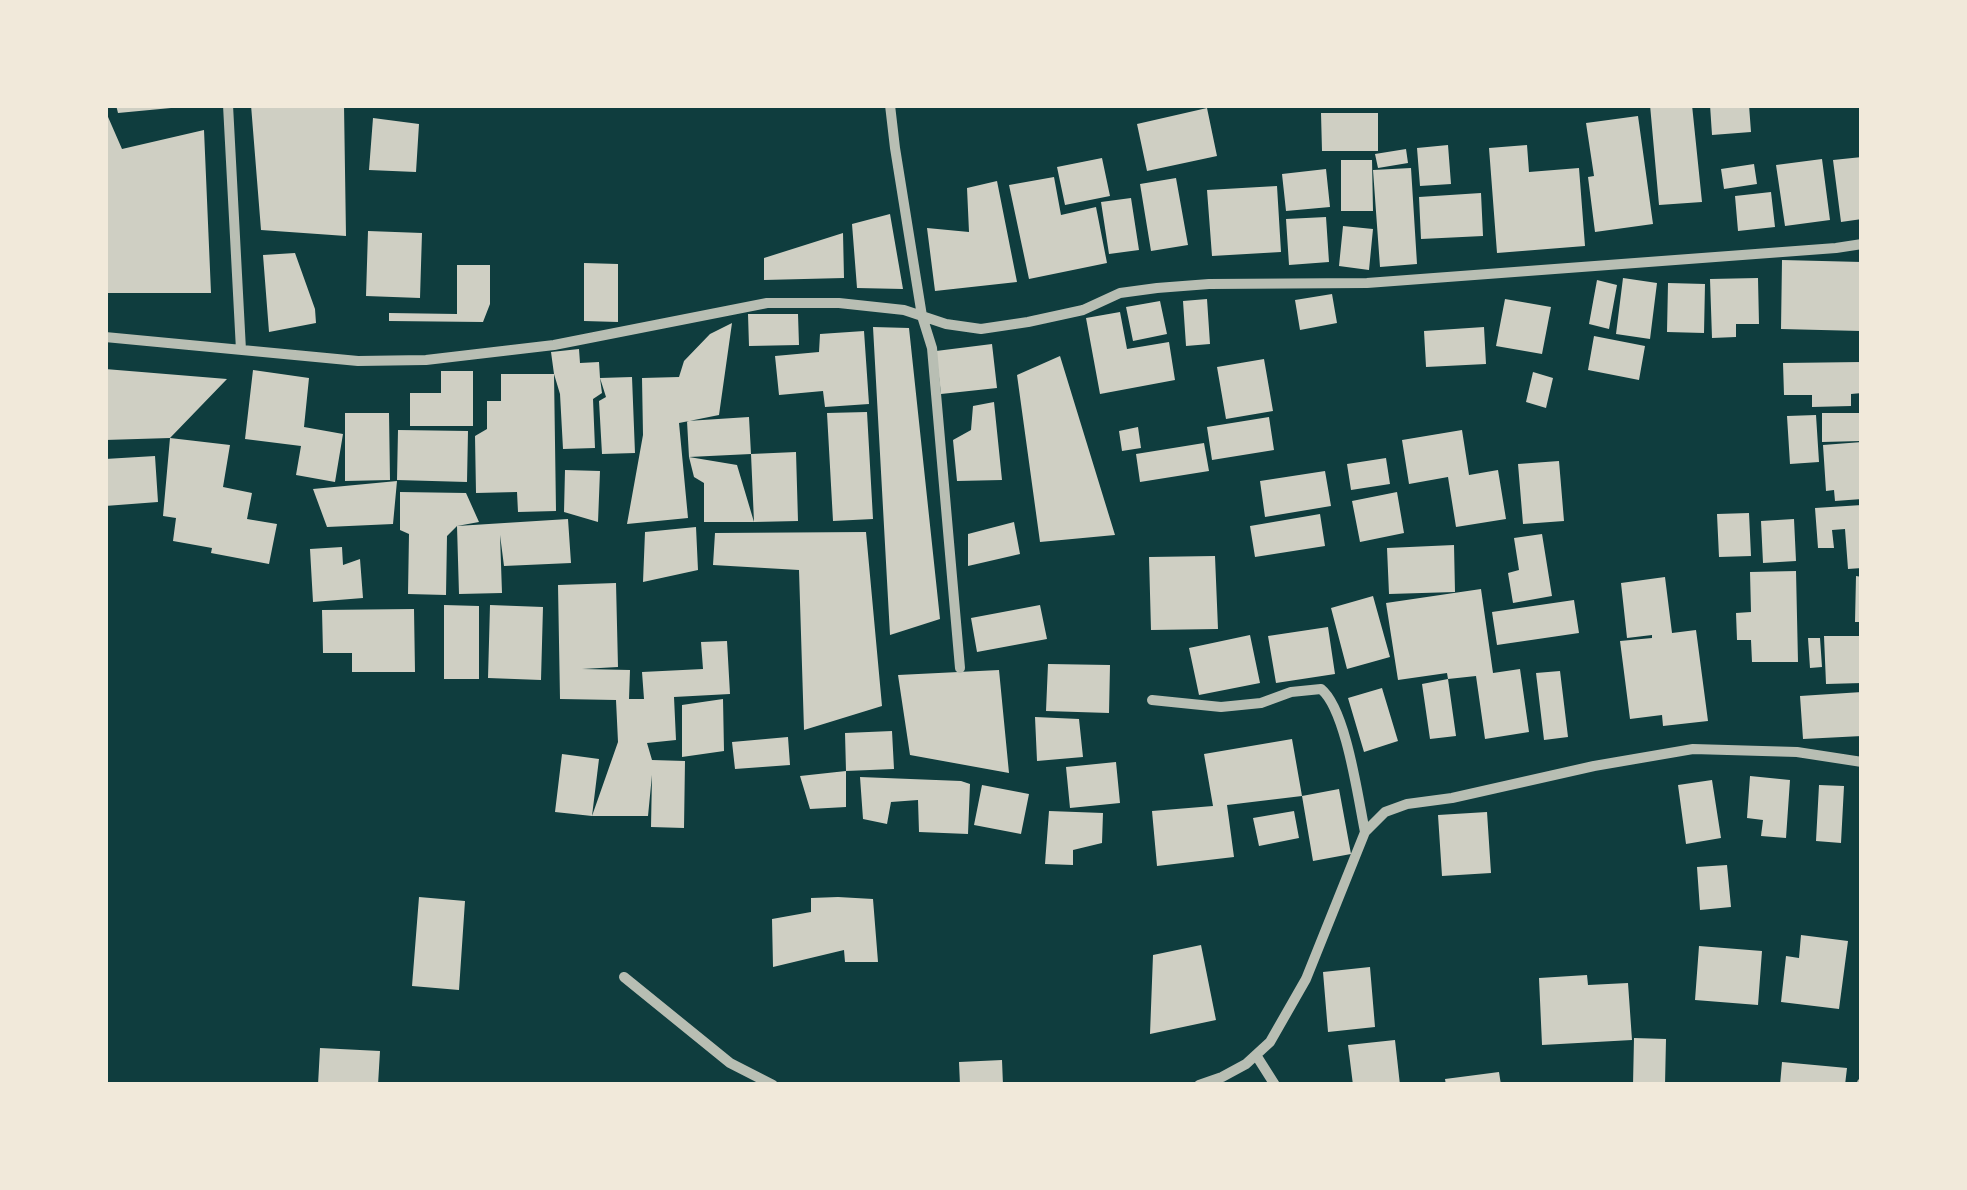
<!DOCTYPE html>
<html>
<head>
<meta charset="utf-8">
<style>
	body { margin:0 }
	#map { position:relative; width:1967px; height:1190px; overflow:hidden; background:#0f3d3e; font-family:Lato,sans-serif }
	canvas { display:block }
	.frame { position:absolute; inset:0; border:108px solid #f1e9da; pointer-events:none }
</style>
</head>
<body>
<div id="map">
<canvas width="1967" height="1190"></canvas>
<div class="frame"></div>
</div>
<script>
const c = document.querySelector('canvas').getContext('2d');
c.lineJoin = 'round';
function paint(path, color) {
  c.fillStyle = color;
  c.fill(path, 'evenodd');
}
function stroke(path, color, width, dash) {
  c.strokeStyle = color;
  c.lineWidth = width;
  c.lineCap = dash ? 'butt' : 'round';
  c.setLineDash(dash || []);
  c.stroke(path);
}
paint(new Path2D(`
	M 116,105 L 170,105 L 171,108 L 118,113 Z
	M 251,105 L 344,105 L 346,236 L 261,230 Z
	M 1650,105 L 1692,105 L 1702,202 L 1659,205 Z
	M 1710,105 L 1749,105 L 1751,132 L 1712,135 Z
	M 1207,108 L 1217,156 L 1147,171 L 1137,124 Z
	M 105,110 L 122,149 L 204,130 L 211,293 L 105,293 Z
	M 1321,113 L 1378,113 L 1378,151 L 1322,151 Z
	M 1638,116 L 1653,224 L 1595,232 L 1588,177 L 1594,176 L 1586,123 Z
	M 373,118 L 419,124 L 416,172 L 369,170 Z
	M 1448,145 L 1451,184 L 1420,186 L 1417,148 Z
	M 1527,145 L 1529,172 L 1579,168 L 1585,246 L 1497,253 L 1489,148 Z
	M 1406,149 L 1408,163 L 1378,168 L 1375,154 Z
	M 1862,157 L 1862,219 L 1841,222 L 1833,160 Z
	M 1102,158 L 1110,196 L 1065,205 L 1057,167 Z
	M 1822,159 L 1830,220 L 1785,226 L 1776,165 Z
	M 1341,160 L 1372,160 L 1373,211 L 1341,211 Z
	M 1754,164 L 1757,184 L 1724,189 L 1721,169 Z
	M 1411,168 L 1417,264 L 1380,267 L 1373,170 Z
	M 1326,169 L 1330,207 L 1286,211 L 1282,174 Z
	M 1054,177 L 1061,215 L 1096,207 L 1107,263 L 1029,279 L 1009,185 Z
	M 1176,178 L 1188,245 L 1151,251 L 1140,184 Z
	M 997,181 L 1017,282 L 935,291 L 927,228 L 969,232 L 967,188 Z
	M 1277,186 L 1281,252 L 1212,256 L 1207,190 Z
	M 1771,192 L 1775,227 L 1738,231 L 1735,196 Z
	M 1481,193 L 1483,236 L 1421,239 L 1419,197 Z
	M 1131,198 L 1139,250 L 1109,254 L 1101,202 Z
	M 890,214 L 903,289 L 857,288 L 852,224 Z
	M 1326,217 L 1329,262 L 1289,265 L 1286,219 Z
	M 1343,226 L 1373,229 L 1369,270 L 1339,266 Z
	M 368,231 L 422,233 L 420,298 L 366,296 Z
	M 843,233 L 844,278 L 764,280 L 764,258 Z
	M 295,253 L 315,309 L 316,323 L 269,332 L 263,255 Z
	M 1782,260 L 1862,262 L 1861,331 L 1781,329 Z
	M 584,263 L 618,264 L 618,322 L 584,321 Z
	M 457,265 L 490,265 L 490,304 L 483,322 L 389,321 L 389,313 L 457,314 Z
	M 1623,278 L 1657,283 L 1650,339 L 1616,334 Z
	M 1758,278 L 1759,324 L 1736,324 L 1736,337 L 1712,338 L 1710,279 Z
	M 1597,280 L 1617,285 L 1609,329 L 1589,324 Z
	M 1668,283 L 1705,284 L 1704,333 L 1667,332 Z
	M 1332,294 L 1337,323 L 1300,330 L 1295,300 Z
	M 1207,299 L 1210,344 L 1186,346 L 1183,301 Z
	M 1505,299 L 1551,307 L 1542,354 L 1496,346 Z
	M 1160,301 L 1167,334 L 1133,341 L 1126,307 Z
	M 1120,312 L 1127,349 L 1169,342 L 1175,380 L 1100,394 L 1086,318 Z
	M 748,314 L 798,314 L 799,345 L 749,346 Z
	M 732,323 L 719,415 L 679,423 L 688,518 L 627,524 L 643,435 L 642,378 L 679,377 L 684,361 L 710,334 Z
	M 873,327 L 909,328 L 940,619 L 890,635 Z
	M 1484,327 L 1486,364 L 1426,367 L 1424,331 Z
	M 864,331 L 869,404 L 825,407 L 823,391 L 779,395 L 775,356 L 819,352 L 820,334 Z
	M 1594,336 L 1645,346 L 1639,380 L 1588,370 Z
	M 992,344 L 997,388 L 941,394 L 936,351 Z
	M 579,349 L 580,363 L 599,362 L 600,378 L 632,377 L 635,453 L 602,454 L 599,401 L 606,397 L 600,378 L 602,393 L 593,399 L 595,448 L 563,449 L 560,394 L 554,374 L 556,511 L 518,512 L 517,492 L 476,493 L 475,436 L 487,429 L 487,401 L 501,401 L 501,374 L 554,374 L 551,352 Z
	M 1060,356 L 1115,535 L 1040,542 L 1017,375 Z
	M 1264,359 L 1273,411 L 1226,419 L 1217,367 Z
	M 1862,362 L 1862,393 L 1851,394 L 1851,406 L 1812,407 L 1812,395 L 1784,395 L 1783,363 Z
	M 105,369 L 227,379 L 170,438 L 105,440 Z
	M 253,370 L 309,378 L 304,427 L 343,434 L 335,482 L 296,475 L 301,446 L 245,439 Z
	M 441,371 L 473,371 L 473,426 L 410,426 L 410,393 L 441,393 Z
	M 1533,372 L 1553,378 L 1546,408 L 1526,402 Z
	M 994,402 L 1002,480 L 957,481 L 953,440 L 971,430 L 973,406 Z
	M 867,412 L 873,519 L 833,521 L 827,413 Z
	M 345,413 L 389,413 L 390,480 L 345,481 Z
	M 1822,413 L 1861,413 L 1861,441 L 1822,442 Z
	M 1816,415 L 1819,462 L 1790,464 L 1787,416 Z
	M 749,417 L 751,454 L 689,457 L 737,465 L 754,522 L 704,522 L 704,483 L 694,477 L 689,457 L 687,421 Z
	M 1269,417 L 1274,450 L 1212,460 L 1207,427 Z
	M 1138,427 L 1141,448 L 1122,451 L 1119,431 Z
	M 398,430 L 468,431 L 467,482 L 397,480 Z
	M 1462,430 L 1469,475 L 1498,470 L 1506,519 L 1456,527 L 1448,477 L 1409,484 L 1402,440 Z
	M 170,438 L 230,445 L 223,487 L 252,493 L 247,519 L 277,524 L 269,564 L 211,553 L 212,548 L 173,541 L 176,518 L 163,516 Z
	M 1862,442 L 1862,499 L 1835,501 L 1834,490 L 1826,491 L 1823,445 Z
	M 1204,443 L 1209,471 L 1140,482 L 1136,454 Z
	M 796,452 L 798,521 L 754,522 L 751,454 Z
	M 155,456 L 158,502 L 105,506 L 105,459 Z
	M 1386,458 L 1390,484 L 1351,490 L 1347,464 Z
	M 1559,461 L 1564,521 L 1523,524 L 1518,464 Z
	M 565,470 L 600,471 L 598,522 L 564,512 Z
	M 1325,471 L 1331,506 L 1265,517 L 1260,481 Z
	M 397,481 L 393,524 L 327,527 L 313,489 Z
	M 400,492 L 466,493 L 479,522 L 457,526 L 568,519 L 571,563 L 504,566 L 500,535 L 502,593 L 459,594 L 457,526 L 447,536 L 446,595 L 408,594 L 409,534 L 400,530 Z
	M 1397,492 L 1404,533 L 1360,542 L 1352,501 Z
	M 1862,505 L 1862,568 L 1848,569 L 1845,529 L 1832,530 L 1834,548 L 1818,548 L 1815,508 Z
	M 1749,513 L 1751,556 L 1719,557 L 1717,514 Z
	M 1320,514 L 1325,546 L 1255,557 L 1250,526 Z
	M 1794,519 L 1796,561 L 1763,563 L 1761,521 Z
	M 1014,522 L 1020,554 L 968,566 L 968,534 Z
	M 696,527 L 698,570 L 643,582 L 645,532 Z
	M 866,532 L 882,706 L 804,730 L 799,570 L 713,565 L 715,533 Z
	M 1542,534 L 1552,596 L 1513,603 L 1508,573 L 1519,570 L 1514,538 Z
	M 1454,545 L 1455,592 L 1389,594 L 1387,548 Z
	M 342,547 L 343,565 L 360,559 L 363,598 L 313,602 L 310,549 Z
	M 1215,556 L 1218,629 L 1151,630 L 1149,557 Z
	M 1796,571 L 1798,662 L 1752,662 L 1751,640 L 1737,640 L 1736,613 L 1751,612 L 1750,572 Z
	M 1856,576 L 1862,577 L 1862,622 L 1855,622 Z
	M 1665,577 L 1672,633 L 1696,630 L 1708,721 L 1663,726 L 1662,715 L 1630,719 L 1620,641 L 1652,638 L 1652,635 L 1627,638 L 1621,583 Z
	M 616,583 L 618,667 L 582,669 L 630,670 L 629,699 L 644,699 L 642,672 L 703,669 L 701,642 L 727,641 L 730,694 L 674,697 L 676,740 L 647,743 L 652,760 L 685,761 L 684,828 L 651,827 L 652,775 L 648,816 L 592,816 L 618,742 L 616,700 L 560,699 L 558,585 Z
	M 1481,589 L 1493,673 L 1520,669 L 1529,732 L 1485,739 L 1476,676 L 1448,679 L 1447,673 L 1398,680 L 1386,603 Z
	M 1373,596 L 1390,657 L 1347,669 L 1331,608 Z
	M 1574,600 L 1579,633 L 1497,645 L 1492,612 Z
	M 444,605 L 479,606 L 479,679 L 444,679 Z
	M 490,605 L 543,607 L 541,680 L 488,678 Z
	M 1040,605 L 1047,639 L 977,652 L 971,618 Z
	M 414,609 L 415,672 L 352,672 L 352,653 L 323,653 L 322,610 Z
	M 1328,627 L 1335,674 L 1276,683 L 1268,636 Z
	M 1250,635 L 1260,683 L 1199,695 L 1189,648 Z
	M 1824,636 L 1862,636 L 1862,683 L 1826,684 Z
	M 1808,638 L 1820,638 L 1822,667 L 1810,668 Z
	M 1048,664 L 1110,665 L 1109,713 L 1046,711 Z
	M 999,670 L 1009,773 L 910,755 L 898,675 Z
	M 1560,671 L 1568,737 L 1544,740 L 1536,673 Z
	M 1448,679 L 1456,736 L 1430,739 L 1422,684 Z
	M 1382,688 L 1398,741 L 1364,752 L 1348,698 Z
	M 1862,692 L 1862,736 L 1803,739 L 1800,696 Z
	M 723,699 L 724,751 L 682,757 L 682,705 Z
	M 1035,717 L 1079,719 L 1083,757 L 1037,761 Z
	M 892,731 L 894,769 L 846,771 L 846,807 L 810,809 L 800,776 L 846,771 L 845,733 Z
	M 788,737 L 790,765 L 735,769 L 732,742 Z
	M 1292,739 L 1302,796 L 1227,805 L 1234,857 L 1157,866 L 1152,811 L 1213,806 L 1204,754 Z
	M 562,754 L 599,759 L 592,816 L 555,812 Z
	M 1116,762 L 1120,803 L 1070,808 L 1066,767 Z
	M 1750,776 L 1790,780 L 1786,838 L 1761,836 L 1763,820 L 1747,818 Z
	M 860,777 L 961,781 L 970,784 L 968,834 L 919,832 L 918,800 L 891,802 L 887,824 L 863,819 Z
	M 1712,780 L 1721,838 L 1686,844 L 1678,785 Z
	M 982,785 L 1029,794 L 1021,834 L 974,825 Z
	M 1819,785 L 1844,786 L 1841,843 L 1816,841 Z
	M 1339,789 L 1351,854 L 1313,861 L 1302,796 Z
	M 1049,811 L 1103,813 L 1102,843 L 1073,850 L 1073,865 L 1045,864 Z
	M 1294,811 L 1299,838 L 1259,846 L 1253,818 Z
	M 1487,812 L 1491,873 L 1442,876 L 1438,815 Z
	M 1727,865 L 1731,907 L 1700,910 L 1697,867 Z
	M 419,897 L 465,901 L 459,990 L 412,986 Z
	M 838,897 L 873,899 L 878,962 L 845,962 L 844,950 L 773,967 L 772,919 L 811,912 L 811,898 Z
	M 1801,935 L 1848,941 L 1839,1009 L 1781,1002 L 1786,956 L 1799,958 Z
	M 1201,945 L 1216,1020 L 1150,1034 L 1153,955 Z
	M 1699,946 L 1762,951 L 1758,1005 L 1695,1000 Z
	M 1370,967 L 1375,1027 L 1328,1032 L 1323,972 Z
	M 1587,975 L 1588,985 L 1628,983 L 1632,1040 L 1542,1045 L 1539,978 Z
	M 1634,1038 L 1666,1039 L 1665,1085 L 1633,1085 Z
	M 1395,1040 L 1400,1085 L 1353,1085 L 1348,1045 Z
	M 320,1048 L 380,1051 L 378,1085 L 318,1085 Z
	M 1002,1060 L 1003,1085 L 960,1085 L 959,1062 Z
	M 1782,1062 L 1847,1068 L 1845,1085 L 1780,1085 Z
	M 1499,1072 L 1501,1085 L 1446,1085 L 1445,1079 Z`), '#cfcfc3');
stroke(new Path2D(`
	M 228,105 L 241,350
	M 890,105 L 895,148 L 922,316 L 932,348 L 960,668
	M 105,337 L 358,361 L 426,360 L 554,345 L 767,303 L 839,303 L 904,310 L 946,324 L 981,329 L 1028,322 L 1083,310 L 1120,293 L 1157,288 L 1209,284 L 1367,283 L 1836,248 L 1862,244
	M 1152,700 L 1221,707 L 1261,703 L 1291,692 L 1321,689 C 1346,709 1358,798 1365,832
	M 624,977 L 730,1063 L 773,1085
	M 1256,1055 L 1275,1085
	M 1199,1085 L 1222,1077 L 1246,1064 L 1270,1042 L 1306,979 L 1365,832 L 1385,812 L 1407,804 L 1452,798 L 1594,766 L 1693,749 L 1797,752 L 1862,762
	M 1862,1085 L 1862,1083`), '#b8beb3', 10);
</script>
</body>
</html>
